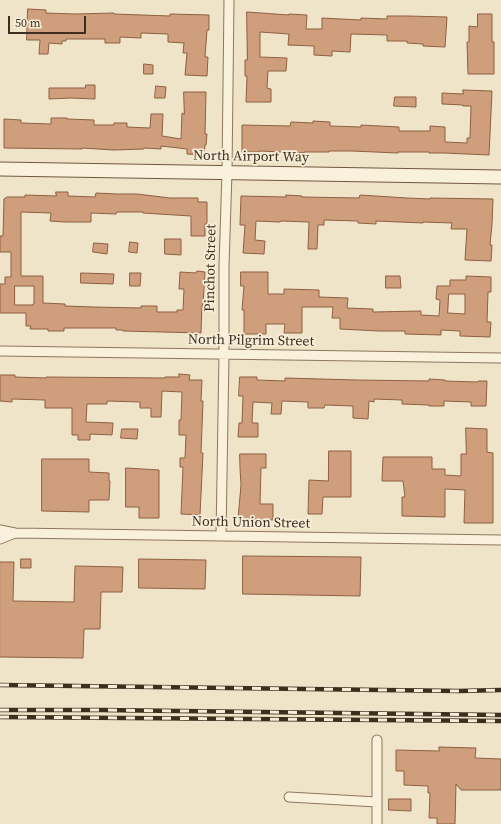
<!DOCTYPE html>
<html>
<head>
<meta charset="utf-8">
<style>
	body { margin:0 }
	#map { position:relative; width:501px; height:824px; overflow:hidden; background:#f0e4c8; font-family:"Source Serif 4",serif }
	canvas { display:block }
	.scale { position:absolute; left:8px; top:16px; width:78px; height:18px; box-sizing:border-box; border:2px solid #3d2e20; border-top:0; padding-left:5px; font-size:12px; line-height:14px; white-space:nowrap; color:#3d2e20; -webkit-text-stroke:3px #f7eed8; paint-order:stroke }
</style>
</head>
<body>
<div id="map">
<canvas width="501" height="824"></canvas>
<div class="scale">50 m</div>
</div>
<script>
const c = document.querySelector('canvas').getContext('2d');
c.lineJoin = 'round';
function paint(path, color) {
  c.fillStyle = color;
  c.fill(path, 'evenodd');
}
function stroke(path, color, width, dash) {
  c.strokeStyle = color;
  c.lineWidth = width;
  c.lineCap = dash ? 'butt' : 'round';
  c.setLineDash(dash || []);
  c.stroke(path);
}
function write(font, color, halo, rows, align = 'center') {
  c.font = font + ' "Source Serif 4",serif';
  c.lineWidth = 3.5;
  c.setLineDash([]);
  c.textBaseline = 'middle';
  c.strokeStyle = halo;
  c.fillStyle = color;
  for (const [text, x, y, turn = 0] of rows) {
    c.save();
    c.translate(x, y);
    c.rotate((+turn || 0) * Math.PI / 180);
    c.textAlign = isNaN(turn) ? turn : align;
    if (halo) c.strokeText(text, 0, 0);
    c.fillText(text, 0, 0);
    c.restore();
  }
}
const building = new Path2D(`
	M 28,9 L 46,10 L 46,13 L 75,14 L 114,13 L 114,14 L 170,16 L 170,14 L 209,15 L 209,30 L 207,30 L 205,57 L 208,57 L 207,76 L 185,75 L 187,53 L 183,53 L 184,43 L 168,42 L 168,34 L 141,33 L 141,38 L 120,37 L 120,43 L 105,43 L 105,39 L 66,39 L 66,41 L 62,41 L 62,44 L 49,43 L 48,54 L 39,54 L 40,40 L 27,40 Z
	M 247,12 L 289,15 L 289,14 L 307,15 L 306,29 L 322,29 L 322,18 L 361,20 L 361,18 L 387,19 L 387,16 L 408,16 L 447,17 L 445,47 L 423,46 L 423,44 L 407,43 L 407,41 L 387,41 L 387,35 L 351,34 L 350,52 L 332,51 L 332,56 L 314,55 L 314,46 L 288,45 L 289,34 L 260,32 L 260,57 L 287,58 L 286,71 L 268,71 L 267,88 L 271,89 L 271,102 L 246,102 L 247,76 L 245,76 L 245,60 L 247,60 Z
	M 478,14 L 492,14 L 492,42 L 494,42 L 494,74 L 468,74 L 467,42 L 469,42 L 469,26 L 477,27 Z
	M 144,64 L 153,65 L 153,74 L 144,74 Z
	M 86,85 L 95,85 L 95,99 L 71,98 L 49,99 L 49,88 L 85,88 Z
	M 156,86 L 166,87 L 165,98 L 155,98 Z
	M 463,90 L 492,91 L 489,155 L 444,153 L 429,153 L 429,152 L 398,152 L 398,153 L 352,151 L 329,151 L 329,152 L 304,152 L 304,153 L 259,151 L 259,152 L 242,152 L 242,125 L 290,126 L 291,122 L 313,123 L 313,121 L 330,122 L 330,126 L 361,127 L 361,125 L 399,127 L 399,131 L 430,131 L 430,126 L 445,127 L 445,142 L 467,143 L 467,138 L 470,138 L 471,106 L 463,106 L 463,105 L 442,104 L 442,93 L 463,94 Z
	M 184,92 L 206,92 L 205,134 L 207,134 L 206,145 L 205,145 L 204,155 L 187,154 L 187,149 L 161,146 L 161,149 L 144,148 L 144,149 L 114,150 L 82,148 L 82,149 L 4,148 L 4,119 L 21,120 L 21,123 L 51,124 L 51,118 L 67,118 L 67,119 L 94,120 L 94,125 L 114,125 L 114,123 L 127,123 L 127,127 L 150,128 L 151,114 L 163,114 L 162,136 L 181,139 L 182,113 L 184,114 Z
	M 395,97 L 416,97 L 416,107 L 394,106 Z
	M 56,192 L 68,192 L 68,196 L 95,197 L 96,193 L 117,194 L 137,194 L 170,198 L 198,198 L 198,202 L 207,202 L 207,224 L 205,224 L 205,236 L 191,236 L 191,216 L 143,213 L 143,212 L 117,212 L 116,214 L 91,213 L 91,222 L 65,222 L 50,221 L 51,213 L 21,212 L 21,276 L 43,276 L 43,303 L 65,304 L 65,306 L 94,307 L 141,308 L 141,306 L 157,306 L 157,312 L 177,312 L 177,310 L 183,310 L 184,289 L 179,289 L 180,272 L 196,273 L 197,271 L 205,272 L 203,305 L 202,305 L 201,333 L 123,331 L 123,330 L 116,330 L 116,328 L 64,328 L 64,331 L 48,331 L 48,329 L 30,329 L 31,326 L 26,326 L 26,313 L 0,313 L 0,284 L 5,284 L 5,277 L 11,277 L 11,252 L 0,252 L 0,236 L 3,236 L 4,199 L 7,197 L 25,197 L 25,195 L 56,196 ZM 15,286 L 34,286 L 34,304 L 33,304 L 33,305 L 15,305 Z
	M 286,195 L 302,196 L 302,197 L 359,198 L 360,195 L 407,198 L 430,199 L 430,198 L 493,199 L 492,224 L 490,245 L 492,245 L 491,261 L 465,260 L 467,229 L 451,229 L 452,223 L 423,222 L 423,223 L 376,221 L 376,224 L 358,223 L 358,221 L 324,220 L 324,225 L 318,225 L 317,249 L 308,249 L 309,222 L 281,221 L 280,222 L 256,221 L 255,240 L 265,241 L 264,254 L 243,253 L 245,225 L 240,225 L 241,196 L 286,197 Z
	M 165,239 L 181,239 L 181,255 L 165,254 Z
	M 130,242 L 138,243 L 137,253 L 129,252 Z
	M 94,243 L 108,244 L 107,254 L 93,252 Z
	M 241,272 L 268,272 L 268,294 L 284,294 L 284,289 L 319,290 L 319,297 L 348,298 L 347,308 L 373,309 L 373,312 L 421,311 L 421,315 L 439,316 L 440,300 L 436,299 L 437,286 L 450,286 L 450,280 L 466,280 L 466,276 L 491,277 L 491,292 L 488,292 L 487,322 L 491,322 L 490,337 L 460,336 L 460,331 L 441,330 L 441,335 L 405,334 L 405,331 L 379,331 L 340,329 L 340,318 L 332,318 L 333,307 L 302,307 L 302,333 L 284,333 L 285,324 L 266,324 L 266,334 L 244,334 L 244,310 L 242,310 L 244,286 L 241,286 ZM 449,294 L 465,294 L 465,314 L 448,313 Z
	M 81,273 L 114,274 L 113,284 L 81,283 Z
	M 130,273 L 141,273 L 140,286 L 130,286 Z
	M 386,276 L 400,276 L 401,288 L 386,288 Z
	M 179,374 L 190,375 L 189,380 L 202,380 L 201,401 L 203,401 L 201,453 L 203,453 L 200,515 L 181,514 L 183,467 L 180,467 L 180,458 L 185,458 L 186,435 L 179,435 L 179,420 L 181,420 L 182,392 L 162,391 L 161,417 L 151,417 L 151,408 L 140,408 L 140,402 L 107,401 L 107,404 L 87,404 L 86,422 L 113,423 L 112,435 L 90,434 L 90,440 L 78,440 L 78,435 L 72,435 L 72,408 L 45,408 L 45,400 L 12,399 L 12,402 L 0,401 L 0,375 L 15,375 L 15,377 L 46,378 L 46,377 L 165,378 L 165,377 L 179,377 Z
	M 240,377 L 257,377 L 257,380 L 285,381 L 285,378 L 357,380 L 429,381 L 429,379 L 445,380 L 445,381 L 478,382 L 478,381 L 487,381 L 486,406 L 471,406 L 471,402 L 444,401 L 444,406 L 429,406 L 429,405 L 402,404 L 402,400 L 374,399 L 374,402 L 369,401 L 368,419 L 353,418 L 353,406 L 325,405 L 324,408 L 308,408 L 308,402 L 282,401 L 281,414 L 271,414 L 272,403 L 253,402 L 252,423 L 258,423 L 258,437 L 238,437 L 239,423 L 242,423 L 243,396 L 239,396 Z
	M 466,428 L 487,429 L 487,452 L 493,453 L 493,523 L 464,523 L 465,490 L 445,489 L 445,517 L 402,516 L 402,497 L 405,497 L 403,481 L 382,481 L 383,457 L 432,457 L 432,469 L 445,469 L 445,475 L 461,476 L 461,454 L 466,454 Z
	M 122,429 L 138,429 L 137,439 L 121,438 Z
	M 329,451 L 351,451 L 351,497 L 323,497 L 322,514 L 308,514 L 309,480 L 328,481 Z
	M 240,454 L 266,454 L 266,468 L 261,468 L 260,504 L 273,504 L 273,520 L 238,519 L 241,485 L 240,468 Z
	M 42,459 L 89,459 L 89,472 L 109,473 L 109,481 L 110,481 L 109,500 L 89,500 L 89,512 L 42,511 Z
	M 126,468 L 159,470 L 159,518 L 139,518 L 139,507 L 126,507 Z
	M 243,556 L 361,557 L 360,596 L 243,594 Z
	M 21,559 L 31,559 L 31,568 L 21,568 Z
	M 139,559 L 206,560 L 205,589 L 139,588 Z
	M 0,562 L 14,562 L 13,601 L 74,602 L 75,566 L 123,567 L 122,592 L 101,592 L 100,629 L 84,629 L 83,658 L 0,657 Z
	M 439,747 L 476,748 L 475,758 L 501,759 L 501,790 L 461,790 L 456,784 L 455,824 L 437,824 L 437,818 L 429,818 L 430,793 L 428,793 L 428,786 L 404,785 L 404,771 L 396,771 L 396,750 L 439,751 Z
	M 389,799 L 411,799 L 411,811 L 389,810 Z`);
paint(building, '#cf9f7d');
stroke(building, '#8d5f41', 1);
const street = new Path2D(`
	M 0,351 L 501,358
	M 0,530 L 15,533 L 501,540
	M 221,536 L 224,354 L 224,266 L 227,172 L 229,0
	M 0,539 L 15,533
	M 377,740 L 377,824
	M 289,797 L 377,802`);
const secondary = new Path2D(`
	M 0,169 L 501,177`);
stroke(street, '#8d765c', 11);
stroke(secondary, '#6f573f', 15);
stroke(street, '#faf1dc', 9);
stroke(secondary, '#faf1dc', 13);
const rail = new Path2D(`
	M 0,685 L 459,691 L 501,690
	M 0,710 L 100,710 L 501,715
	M 0,717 L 501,721`);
stroke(rail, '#3d2e20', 4.5);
stroke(rail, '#f7eed8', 3, [9]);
write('14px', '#3d2e20', '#f7eed8', [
	["North Airport Way",251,157,1],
	["Pinchot Street",211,268,-89],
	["North Pilgrim Street",251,341,1],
	["North Union Street",251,523,1]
]);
</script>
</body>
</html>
